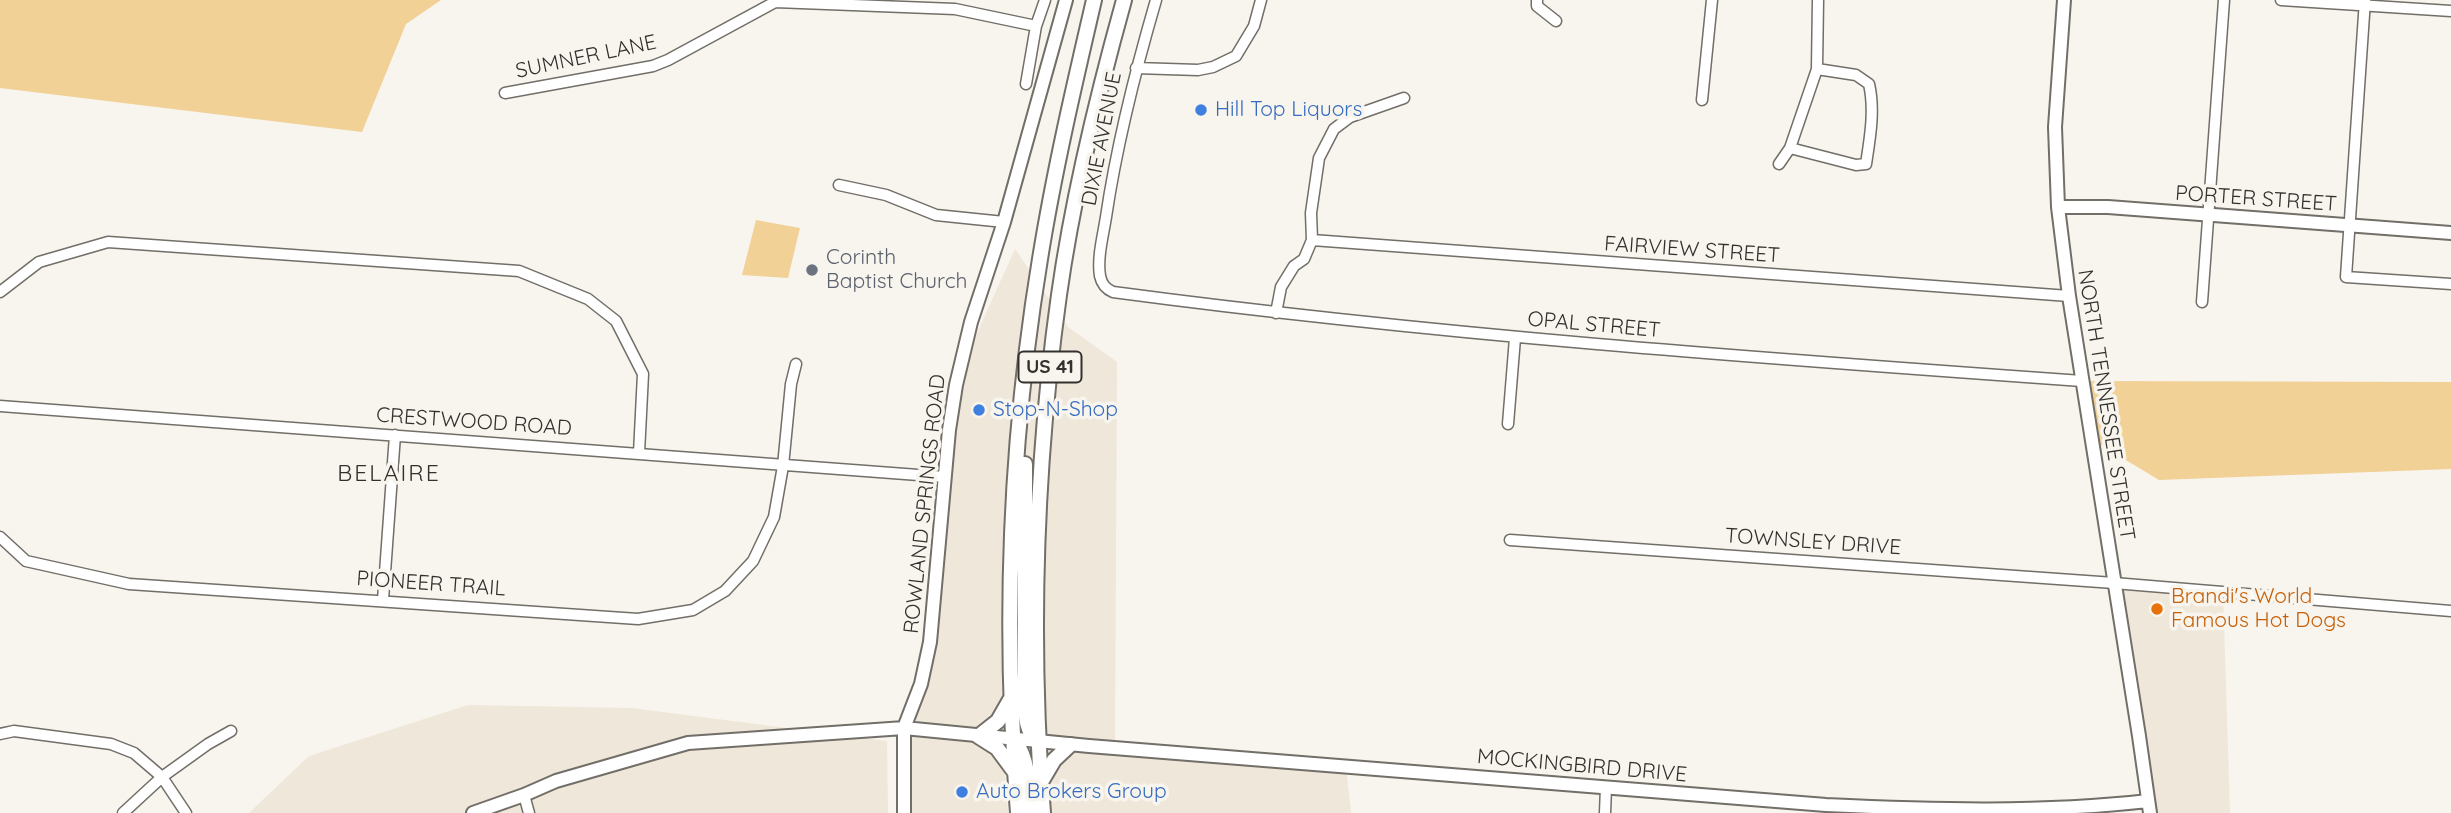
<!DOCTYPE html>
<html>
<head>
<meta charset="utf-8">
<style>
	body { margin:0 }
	canvas { display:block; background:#f8f4ee }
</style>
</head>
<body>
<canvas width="2451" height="813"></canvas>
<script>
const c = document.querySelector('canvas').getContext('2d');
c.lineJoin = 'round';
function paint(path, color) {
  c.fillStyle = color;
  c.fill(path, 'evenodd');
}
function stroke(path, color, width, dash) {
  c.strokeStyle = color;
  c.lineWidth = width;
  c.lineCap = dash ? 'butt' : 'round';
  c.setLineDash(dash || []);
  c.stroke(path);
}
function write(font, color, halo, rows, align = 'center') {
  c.font = font + ' Quicksand,sans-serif';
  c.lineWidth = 7;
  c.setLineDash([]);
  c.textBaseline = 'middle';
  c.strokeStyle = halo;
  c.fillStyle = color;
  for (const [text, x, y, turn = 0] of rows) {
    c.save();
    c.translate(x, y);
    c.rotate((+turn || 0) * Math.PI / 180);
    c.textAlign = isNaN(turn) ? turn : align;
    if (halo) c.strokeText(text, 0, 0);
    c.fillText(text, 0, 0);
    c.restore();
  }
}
paint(new Path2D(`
	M 1015,249 L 1068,327 L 1117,362 L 1115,749 L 1089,746 L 1003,750 L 1008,813 L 909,813 L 910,738 L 932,666 L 955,423 L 973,342 Z
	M 2114,583 L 2223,592 L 2230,813 L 2151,813 Z
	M 468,705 L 632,708 L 887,741 L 888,813 L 249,813 L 309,756 Z
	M 1044,751 L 1346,767 L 1351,813 L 1051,813 Z`), '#efe7d9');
paint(new Path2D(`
	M 0,0 L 441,0 L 406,24 L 362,132 L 0,88 Z
	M 756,220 L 800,228 L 788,278 L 742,275 Z
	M 2082,381 L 2451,382 L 2451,469 L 2159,480 L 2091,439 Z`), '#f2d197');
const street = new Path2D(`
	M 1156,0 C 1135,72 1117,143 1106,217 C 1103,236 1097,258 1100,276 C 1102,285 1106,289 1113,292 C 1435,335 1758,358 2082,381
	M 1537,0 L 1537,6 L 1556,21
	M 2281,0 L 2451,11
	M 2365,0 L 2346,277 L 2451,284
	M 1136,68 L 1198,70 L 1213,67 L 1236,56 L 1254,26 L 1261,0
	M 1026,84 L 1036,26
	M 505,93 L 653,66 L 668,60 L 775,2 L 955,9 L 1036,26 L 1045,0
	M 1702,100 L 1712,0
	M 1790,148 L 1856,165 L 1866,164 C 1870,138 1875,110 1869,84 L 1856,75 L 1817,69
	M 1779,164 L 1790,148 L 1817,69 L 1818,0
	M 839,185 L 886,195 L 936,215 L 1004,222
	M 1312,240 L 2069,296
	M 0,292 L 39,262 L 108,242 L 519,271 L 588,299 L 616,321 L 643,374 L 639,453
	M 2202,302 L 2224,0
	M 1276,313 L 1281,287 L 1294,266 L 1304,259 L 1312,240 L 1311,213 L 1319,158 L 1334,129 L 1350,117 L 1404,98
	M 0,406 L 945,477
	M 1508,424 L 1515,338
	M 0,537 L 26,561 L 129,584 L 638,619 L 693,610 L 725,591 L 753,561 L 774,517 L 783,466 L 791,384 L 796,364
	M 1510,540 L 2114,583 L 2451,611
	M 383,600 L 395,435
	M 0,734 L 14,731 L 111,744 L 134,753 L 162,777 L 123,813
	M 524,795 L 529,813
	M 186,813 L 162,777 L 208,744 L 231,731
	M 1605,813 L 1606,787`);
const secondary = new Path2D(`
	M 2064,0 L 2055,127 L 2058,207 L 2069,296 L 2139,736 L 2150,813
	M 2058,207 L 2108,207 L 2451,233
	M 473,813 L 524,795 L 556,781 L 688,743 L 904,728 L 1089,746 L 1826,805 C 1933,810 2042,813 2148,801
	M 904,813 L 904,728 L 921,684 L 930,642 L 949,430 L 956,385 L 971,322 L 1004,222 L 1066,0`);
const primary = new Path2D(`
	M 1025,464 L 1025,699 C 1026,715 1025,730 1037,741
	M 978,736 L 997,748 L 1014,771
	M 979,736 L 998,721 L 1010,700
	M 1016,743 C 1030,762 1028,790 1029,813
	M 1041,782 L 1054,760 L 1070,745
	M 1018,813 C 1003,629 1010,441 1040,259 C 1054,172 1074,86 1094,0
	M 1043,813 C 1030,640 1035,466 1059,295 C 1073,195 1097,97 1124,0`);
stroke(street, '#726e68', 13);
stroke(secondary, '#726e68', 16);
stroke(primary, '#726e68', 18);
stroke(street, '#fff', 10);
stroke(secondary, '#fff', 12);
stroke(primary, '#fff', 14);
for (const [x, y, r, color] of [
	[1201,110,7,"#3f7fe0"],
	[812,270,7,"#6b7280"],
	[979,410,7,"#3f7fe0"],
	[2157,609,7,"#e8710a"],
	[962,792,7,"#3f7fe0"]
]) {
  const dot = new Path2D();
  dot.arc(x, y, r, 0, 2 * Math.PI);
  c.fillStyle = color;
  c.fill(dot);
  stroke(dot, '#f8f4ee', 2.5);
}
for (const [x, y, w] of [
	[1050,367,63]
]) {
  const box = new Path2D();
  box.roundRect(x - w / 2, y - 15.5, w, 31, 5);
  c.fillStyle = '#f8f4ee';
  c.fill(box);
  stroke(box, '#32312e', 2);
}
write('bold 19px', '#32312e', null, [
	["US 41",1050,367]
]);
write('21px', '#32312e', '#f8f4ee', [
	["SUMNER LANE",586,57,-12],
	["DIXIE AVENUE",1102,139,-79],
	["PORTER STREET",2256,199,4],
	["FAIRVIEW STREET",1692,250,4],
	["OPAL STREET",1594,325,5],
	["NORTH TENNESSEE STREET",2106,405,81],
	["CRESTWOOD ROAD",474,422,4],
	["ROWLAND SPRINGS ROAD",925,504,-84],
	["TOWNSLEY DRIVE",1813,542,4],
	["PIONEER TRAIL",431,584,4],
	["MOCKINGBIRD DRIVE",1582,766,5]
]);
write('21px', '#366cbe', '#f8f4ee', [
	["Hill Top Liquors",1215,110],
	["Stop-N-Shop",993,410],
	["Auto Brokers Group",976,792]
], 'left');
write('21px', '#5b616d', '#f8f4ee', [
	["Corinth",826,258],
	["Baptist Church",826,282]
], 'left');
write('21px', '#c56008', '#f8f4ee', [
	["Brandi's World",2171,597],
	["Famous Hot Dogs",2171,621]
], 'left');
c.letterSpacing = '2px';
write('23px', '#32312e', '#f8f4ee', [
	["BELAIRE",389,474]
]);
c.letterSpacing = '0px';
</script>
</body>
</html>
